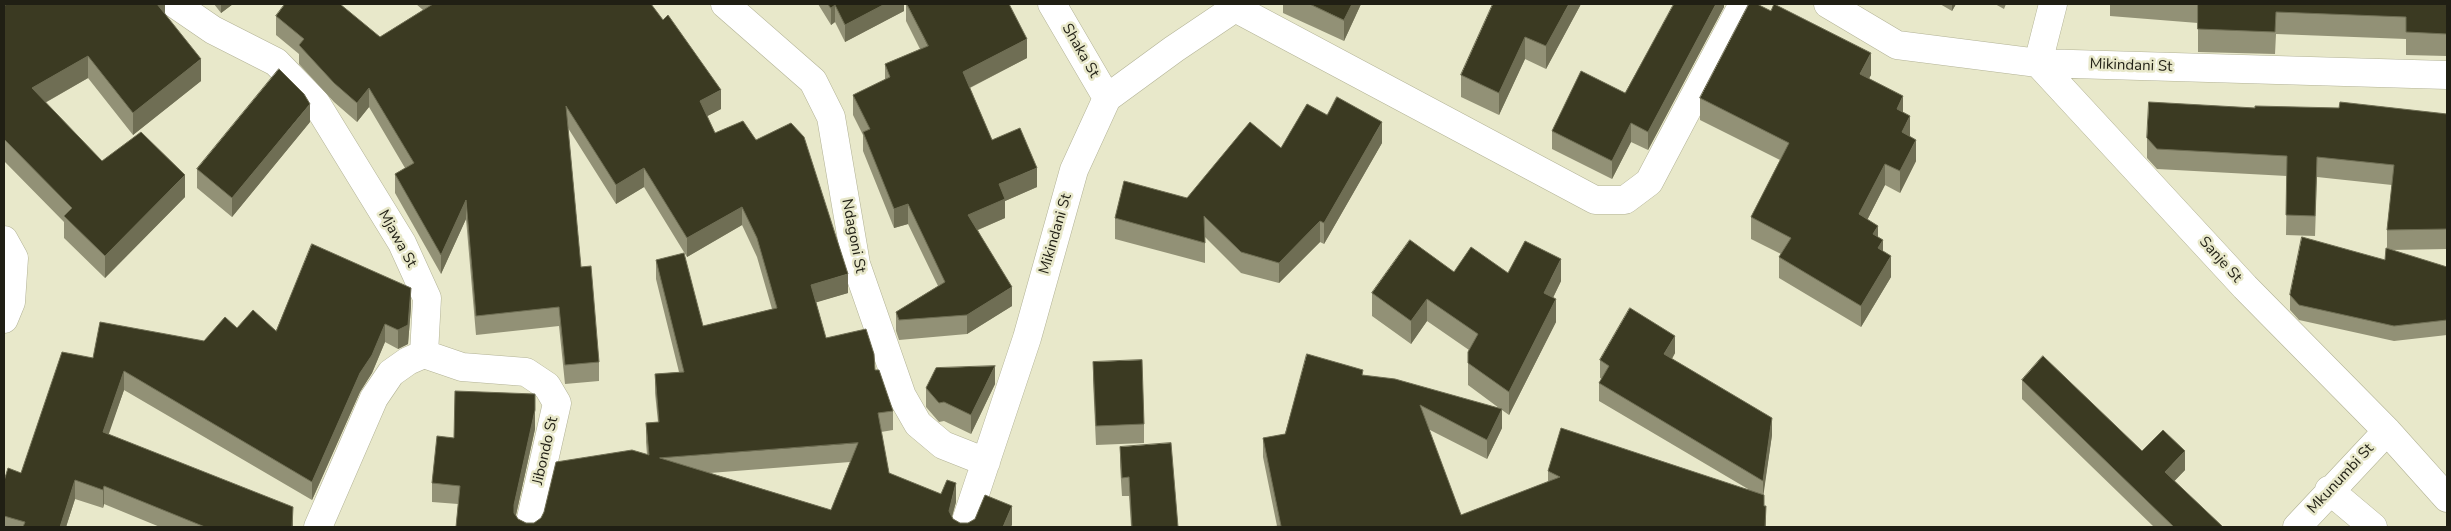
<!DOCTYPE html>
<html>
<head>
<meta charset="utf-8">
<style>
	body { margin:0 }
	#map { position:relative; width:2451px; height:531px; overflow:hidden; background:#e8e8ca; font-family:"Nunito Sans",sans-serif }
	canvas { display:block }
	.frame { position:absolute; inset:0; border:5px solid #201f14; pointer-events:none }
</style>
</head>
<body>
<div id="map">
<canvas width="2451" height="531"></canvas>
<div class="frame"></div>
</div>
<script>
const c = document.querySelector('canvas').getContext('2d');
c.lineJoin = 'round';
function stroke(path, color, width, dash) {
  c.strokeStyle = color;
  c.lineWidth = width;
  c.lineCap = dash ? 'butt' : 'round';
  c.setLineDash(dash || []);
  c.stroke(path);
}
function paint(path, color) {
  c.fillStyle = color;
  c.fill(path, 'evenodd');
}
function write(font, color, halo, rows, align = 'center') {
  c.font = font + ' "Nunito Sans",sans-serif';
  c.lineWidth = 5;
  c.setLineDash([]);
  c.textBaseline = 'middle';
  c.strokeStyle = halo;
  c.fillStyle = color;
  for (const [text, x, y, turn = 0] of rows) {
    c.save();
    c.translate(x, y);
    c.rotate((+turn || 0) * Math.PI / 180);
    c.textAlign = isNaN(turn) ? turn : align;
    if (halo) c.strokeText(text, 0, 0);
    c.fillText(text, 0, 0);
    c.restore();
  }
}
const street = new Path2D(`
	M 175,4 L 213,30 L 276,62 L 316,103 L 402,243 L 427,298 L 424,354 L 408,361 L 391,373 L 374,398 L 318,527
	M 725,4 L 813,81 L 831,117 L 856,264 L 902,396 L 918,424 L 943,445 L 986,462
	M 1052,4 L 1107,98
	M 1828,4 L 1897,45 L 2038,63 L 2447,75
	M 2053,4 L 2038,63 L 2245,287 L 2387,431 L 2447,498
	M 1235,8 L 1595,200 L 1625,200 L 1649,182 L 1743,4
	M 4,240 L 14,258 L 11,302 L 4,319
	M 424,354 L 462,367 L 526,372 L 547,386 L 557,403 L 529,527
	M 2329,490 L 2373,527
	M 964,527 L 1027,338 L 1074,170 L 1107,98 L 1174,49 L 1235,8 L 1238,4
	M 2297,527 L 2387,431`);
stroke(street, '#b2b295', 29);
stroke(street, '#fff', 28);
paint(new Path2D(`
	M 4,4 L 165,4 L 165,13 L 201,81 L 133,135 L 88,78 L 45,103 L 102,161 L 185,197 L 105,278 L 64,238 L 64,222 L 4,161 Z
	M 214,4 L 233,4 L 221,13 Z
	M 416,4 L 651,4 L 721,109 L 707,116 L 715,133 L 848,293 L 816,302 L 826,338 L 875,370 L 893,411 L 893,430 L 881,432 L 889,473 L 956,502 L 952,517 L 953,519 L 960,523 L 1012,525 L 456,527 L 458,504 L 432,502 L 432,483 L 454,438 L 535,429 L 516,515 L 518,519 L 526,523 L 534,523 L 647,455 L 646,442 L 646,423 L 658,422 L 655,393 L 655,374 L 679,372 L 656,279 L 656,260 L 703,326 L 772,309 L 757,257 L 742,225 L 687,257 L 644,187 L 616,204 L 568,128 L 581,267 L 599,362 L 599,381 L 565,384 L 559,326 L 476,335 L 466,219 L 441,274 L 395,193 L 395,174 L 405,168 L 369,107 L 357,122 L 334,102 L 299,64 L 299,54 L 276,35 L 276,16 L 380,37 L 423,10 ZM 850,462 L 831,510 L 710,473 Z
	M 818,4 L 904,4 L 904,11 L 845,42 L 835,22 L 831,25 Z
	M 906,4 L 1009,4 L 1027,58 L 970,88 L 992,140 L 1037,187 L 1005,201 L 1005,218 L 978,230 L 1012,306 L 967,334 L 899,340 L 896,331 L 896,312 L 938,286 L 908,224 L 894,228 L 863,151 L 863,135 L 853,115 L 853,95 L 885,80 L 885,64 L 920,49 L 906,21 Z
	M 1283,4 L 1361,4 L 1344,41 L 1283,13 Z
	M 1581,4 L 1546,69 L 1525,59 L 1499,115 L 1461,97 L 1461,75 Z
	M 1724,4 L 1724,7 L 1648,150 L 1631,142 L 1612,179 L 1552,149 L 1552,131 L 1625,93 Z
	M 1940,4 L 1956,4 L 1952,11 Z
	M 1995,4 L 2006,4 L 2004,9 Z
	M 2110,4 L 2447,4 L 2447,56 L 2406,55 L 2406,39 L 2276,34 L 2275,54 L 2198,52 L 2198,23 L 2110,16 Z
	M 1871,75 L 1869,78 L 1903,113 L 1916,161 L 1900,193 L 1885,185 L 1867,220 L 1878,237 L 1891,277 L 1861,327 L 1779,278 L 1779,257 L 1781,254 L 1751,239 L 1751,217 L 1780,160 L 1700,120 L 1700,98 Z
	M 2255,108 L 2447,114 L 2447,249 L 2390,250 L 2447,267 L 2447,335 L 2394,341 L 2299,320 L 2290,310 L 2290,295 L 2385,260 L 2387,249 L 2387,230 L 2392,185 L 2317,177 L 2315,236 L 2286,235 L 2287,176 L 2157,169 L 2147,158 L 2147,138 Z
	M 1327,115 L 1382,143 L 1324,244 L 1320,242 L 1279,283 L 1241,273 L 1205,237 L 1205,263 L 1115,239 L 1115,218 L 1187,198 L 1281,148 Z
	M 310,122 L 232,217 L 197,188 L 197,169 Z
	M 1454,272 L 1508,273 L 1561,281 L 1553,298 L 1556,322 L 1509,415 L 1502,410 L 1502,428 L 1487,459 L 1428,429 L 1461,515 L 1548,482 L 1548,471 L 1748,489 L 1599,401 L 1599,383 L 1602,379 L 1600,378 L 1600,360 L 1675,353 L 1672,359 L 1772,435 L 1763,494 L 1764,506 L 1766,506 L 1766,527 L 1267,527 L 1277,526 L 1263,457 L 1263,438 L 1285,434 L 1363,375 L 1499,408 L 1468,385 L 1468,352 L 1469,350 L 1427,321 L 1411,344 L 1372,316 L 1372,293 Z
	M 411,307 L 408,344 L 398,349 L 385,342 L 372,373 L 360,392 L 312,500 L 124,390 L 108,434 L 293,527 L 160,527 L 104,504 L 103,508 L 75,499 L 66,527 L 4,527 L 4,481 L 21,473 L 93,358 L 204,341 L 237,328 L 276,331 Z
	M 1093,362 L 1144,424 L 1144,443 L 1096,445 L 1093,381 Z
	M 2022,380 L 2142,451 L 2185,470 L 2174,481 L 2223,527 L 2154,527 L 2022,399 Z
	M 995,384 L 971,434 L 944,421 L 939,422 L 926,407 L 926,388 Z
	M 1120,447 L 1178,527 L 1131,527 L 1129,496 L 1122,496 L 1120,466 Z`), '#929176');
paint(new Path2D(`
	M 154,4 L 165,4 L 165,15 Z
	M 221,4 L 233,4 L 221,13 Z
	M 885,4 L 904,4 L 904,11 L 845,42 L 845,25 Z
	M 1352,4 L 1361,4 L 1344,41 L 1344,20 Z
	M 1569,4 L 1581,4 L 1546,69 L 1546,46 Z
	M 1716,4 L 1724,4 L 1724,7 L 1648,150 L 1648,132 Z
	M 1952,4 L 1956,4 L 1952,11 Z
	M 835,5 L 835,22 L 831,25 L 831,8 Z
	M 1525,37 L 1525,59 L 1499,115 L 1499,93 Z
	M 1027,39 L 1027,58 L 963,91 L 963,72 Z
	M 1871,53 L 1871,75 L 1860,95 L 1860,74 Z
	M 88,56 L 88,78 L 32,110 L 32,88 Z
	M 201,59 L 201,81 L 133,135 L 133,113 Z
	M 369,88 L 369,107 L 357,122 L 357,103 Z
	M 721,90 L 721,109 L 700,120 L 700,101 Z
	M 1903,96 L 1903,117 L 1897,109 Z
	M 310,104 L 310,122 L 232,217 L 232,198 Z
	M 1910,116 L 1910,138 L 1902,132 Z
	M 1382,122 L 1382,143 L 1324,244 L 1324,223 Z
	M 1631,123 L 1631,142 L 1612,179 L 1612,161 Z
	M 1916,140 L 1916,161 L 1900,193 L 1900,171 Z
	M 1885,164 L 1885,185 L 1859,236 L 1859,214 Z
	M 644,168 L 644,187 L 616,204 L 616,185 Z
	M 1037,168 L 1037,187 L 1005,201 L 1005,218 L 968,234 L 968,215 L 999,184 Z
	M 185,175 L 185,197 L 105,278 L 105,256 Z
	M 466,200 L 466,219 L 441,274 L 441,255 Z
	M 908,204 L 908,224 L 894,228 L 894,209 Z
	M 742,207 L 742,225 L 687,257 L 687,238 Z
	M 1320,221 L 1320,242 L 1279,283 L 1279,263 Z
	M 1878,226 L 1878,248 L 1883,240 L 1883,261 L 1878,270 L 1878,248 L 1873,256 L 1873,234 Z
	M 1891,256 L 1891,277 L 1861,327 L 1861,306 Z
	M 1561,259 L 1561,281 L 1544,316 L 1544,293 Z
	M 848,274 L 848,293 L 811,304 L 811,285 Z
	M 1012,287 L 1012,306 L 967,334 L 967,315 Z
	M 411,288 L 411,307 L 408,344 L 398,349 L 398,330 Z
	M 1427,299 L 1427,321 L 1411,344 L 1411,321 Z
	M 1556,299 L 1556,322 L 1509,415 L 1509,392 Z
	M 385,324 L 385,342 L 372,373 L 360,392 L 312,500 L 312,482 L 360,373 Z
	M 1675,336 L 1675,353 L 1664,372 L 1664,354 Z
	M 995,366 L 995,384 L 971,434 L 971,415 Z
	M 124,371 L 124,390 L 103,451 L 103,432 Z
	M 535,394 L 535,429 L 514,524 L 514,505 Z
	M 1502,409 L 1502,428 L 1487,459 L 1487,440 Z
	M 1772,418 L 1772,435 L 1763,498 L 1763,481 Z
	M 2185,451 L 2185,470 L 2165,491 L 2165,472 Z
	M 75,480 L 75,499 L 66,527 L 60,527 Z
	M 956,483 L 956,502 L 949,527 L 949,511 Z
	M 104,486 L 104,504 L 103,508 L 103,490 Z
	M 1012,506 L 1012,525 L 1011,527 L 1003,527 Z
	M 293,507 L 293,527 L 292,527 Z`), '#6f6e54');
const building = new Path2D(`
	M 7,4 L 157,4 L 201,59 L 133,113 L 88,56 L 32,88 L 102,161 L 141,132 L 185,175 L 105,256 L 64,216 L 72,208 L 4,139 L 4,6 Z
	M 285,4 L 340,4 L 380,37 L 433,4 L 651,4 L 663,20 L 668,15 L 721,90 L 700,101 L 715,133 L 743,121 L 756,140 L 791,123 L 804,137 L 848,274 L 811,285 L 826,338 L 866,329 L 874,354 L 875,370 L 879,370 L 893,411 L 878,413 L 889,473 L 941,494 L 947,480 L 956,483 L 949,511 L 953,519 L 960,523 L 968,523 L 975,519 L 985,495 L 1012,506 L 1003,527 L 456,527 L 460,486 L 432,483 L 437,436 L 454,438 L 455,391 L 535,394 L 535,410 L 514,505 L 514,513 L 518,519 L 526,523 L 534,523 L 541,518 L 544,512 L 556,462 L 632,450 L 649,455 L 646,423 L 659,422 L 655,374 L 684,372 L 656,260 L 684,253 L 703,326 L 777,308 L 757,238 L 742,207 L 687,238 L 644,168 L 616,185 L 566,106 L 581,267 L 591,266 L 599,362 L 565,365 L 559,307 L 476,316 L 466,200 L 441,255 L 395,174 L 414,163 L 369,88 L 357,103 L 334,83 L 299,45 L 304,39 L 276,16 ZM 858,443 L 831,510 L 660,458 Z
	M 828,4 L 885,4 L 845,25 L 835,5 L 831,8 Z
	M 907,4 L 1009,4 L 1027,39 L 963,72 L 992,140 L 1020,128 L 1037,168 L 999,184 L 1005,199 L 968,215 L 1012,287 L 967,315 L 899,320 L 896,312 L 945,282 L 908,204 L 894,209 L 863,132 L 870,129 L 853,95 L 890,77 L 885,64 L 928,46 Z
	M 1310,4 L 1352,4 L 1344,20 Z
	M 1493,4 L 1569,4 L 1546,46 L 1525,37 L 1499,93 L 1461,75 Z
	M 1674,4 L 1716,4 L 1648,132 L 1631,123 L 1612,161 L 1552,131 L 1581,71 L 1625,93 Z
	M 1749,4 L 1757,4 L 1771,11 L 1774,4 L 1871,53 L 1860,74 L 1903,96 L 1897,109 L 1910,116 L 1902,132 L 1916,140 L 1900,171 L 1885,164 L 1859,214 L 1878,226 L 1873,234 L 1883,240 L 1878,248 L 1891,256 L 1861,306 L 1779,257 L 1791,238 L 1751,217 L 1789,143 L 1700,98 Z
	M 2198,4 L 2447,4 L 2447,34 L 2406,32 L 2406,17 L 2276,12 L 2275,32 L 2198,29 Z
	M 279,69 L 304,94 L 310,104 L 232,198 L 197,169 Z
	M 1337,97 L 1382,122 L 1324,223 L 1320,221 L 1279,263 L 1241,252 L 1204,216 L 1205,243 L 1115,218 L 1124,181 L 1187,198 L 1250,122 L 1281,148 L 1307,104 L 1327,115 Z
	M 2149,102 L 2255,108 L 2255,106 L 2339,108 L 2340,102 L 2447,114 L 2447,229 L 2387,230 L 2394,165 L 2317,157 L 2315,216 L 2286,215 L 2287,156 L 2157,149 L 2147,138 Z
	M 2302,237 L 2385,260 L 2386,248 L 2447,267 L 2447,320 L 2394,326 L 2299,305 L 2290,295 Z
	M 1410,240 L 1454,272 L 1471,247 L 1508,273 L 1525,241 L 1561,259 L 1544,293 L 1556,299 L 1509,392 L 1468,363 L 1468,352 L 1478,334 L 1427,299 L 1411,321 L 1372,293 Z
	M 312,244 L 411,288 L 408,325 L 398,330 L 385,324 L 372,355 L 360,373 L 312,482 L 124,371 L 103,432 L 293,507 L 292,527 L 205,527 L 104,486 L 103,490 L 75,480 L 60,527 L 23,527 L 25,522 L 4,516 L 4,481 L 8,468 L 21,473 L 62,352 L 93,358 L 100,322 L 204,341 L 225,317 L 237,328 L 253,310 L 276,331 Z
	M 1630,308 L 1675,336 L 1664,354 L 1772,418 L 1763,481 L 1599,383 L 1609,366 L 1600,360 Z
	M 1307,354 L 1363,370 L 1362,375 L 1395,379 L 1502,409 L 1487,440 L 1420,405 L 1461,515 L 1560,477 L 1548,471 L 1561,428 L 1764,495 L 1764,506 L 1766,506 L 1765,527 L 1267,527 L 1281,526 L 1263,438 L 1285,434 Z
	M 2043,356 L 2142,451 L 2163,430 L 2185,451 L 2165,472 L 2223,527 L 2174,527 L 2022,380 Z
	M 1142,360 L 1144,424 L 1096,426 L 1093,362 Z
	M 995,366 L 971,415 L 944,402 L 939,403 L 926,388 L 936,368 Z
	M 1171,443 L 1178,527 L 1132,527 L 1129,477 L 1122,478 L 1120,447 Z`);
paint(building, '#3b3a22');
stroke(building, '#6f6e54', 1);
write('15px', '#201f14', '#e8e8ca', [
	["Shaka St",1080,51,60],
	["Mikindani St",2131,66,2],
	["Mikindani St",1056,234,-74],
	["Ndagoni St",853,236,79],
	["Mjawa St",397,239,61],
	["Sanje St",2220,260,48],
	["Jibondo St",546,451,-77],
	["Mkunumbi St",2341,479,-47]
]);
</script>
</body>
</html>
